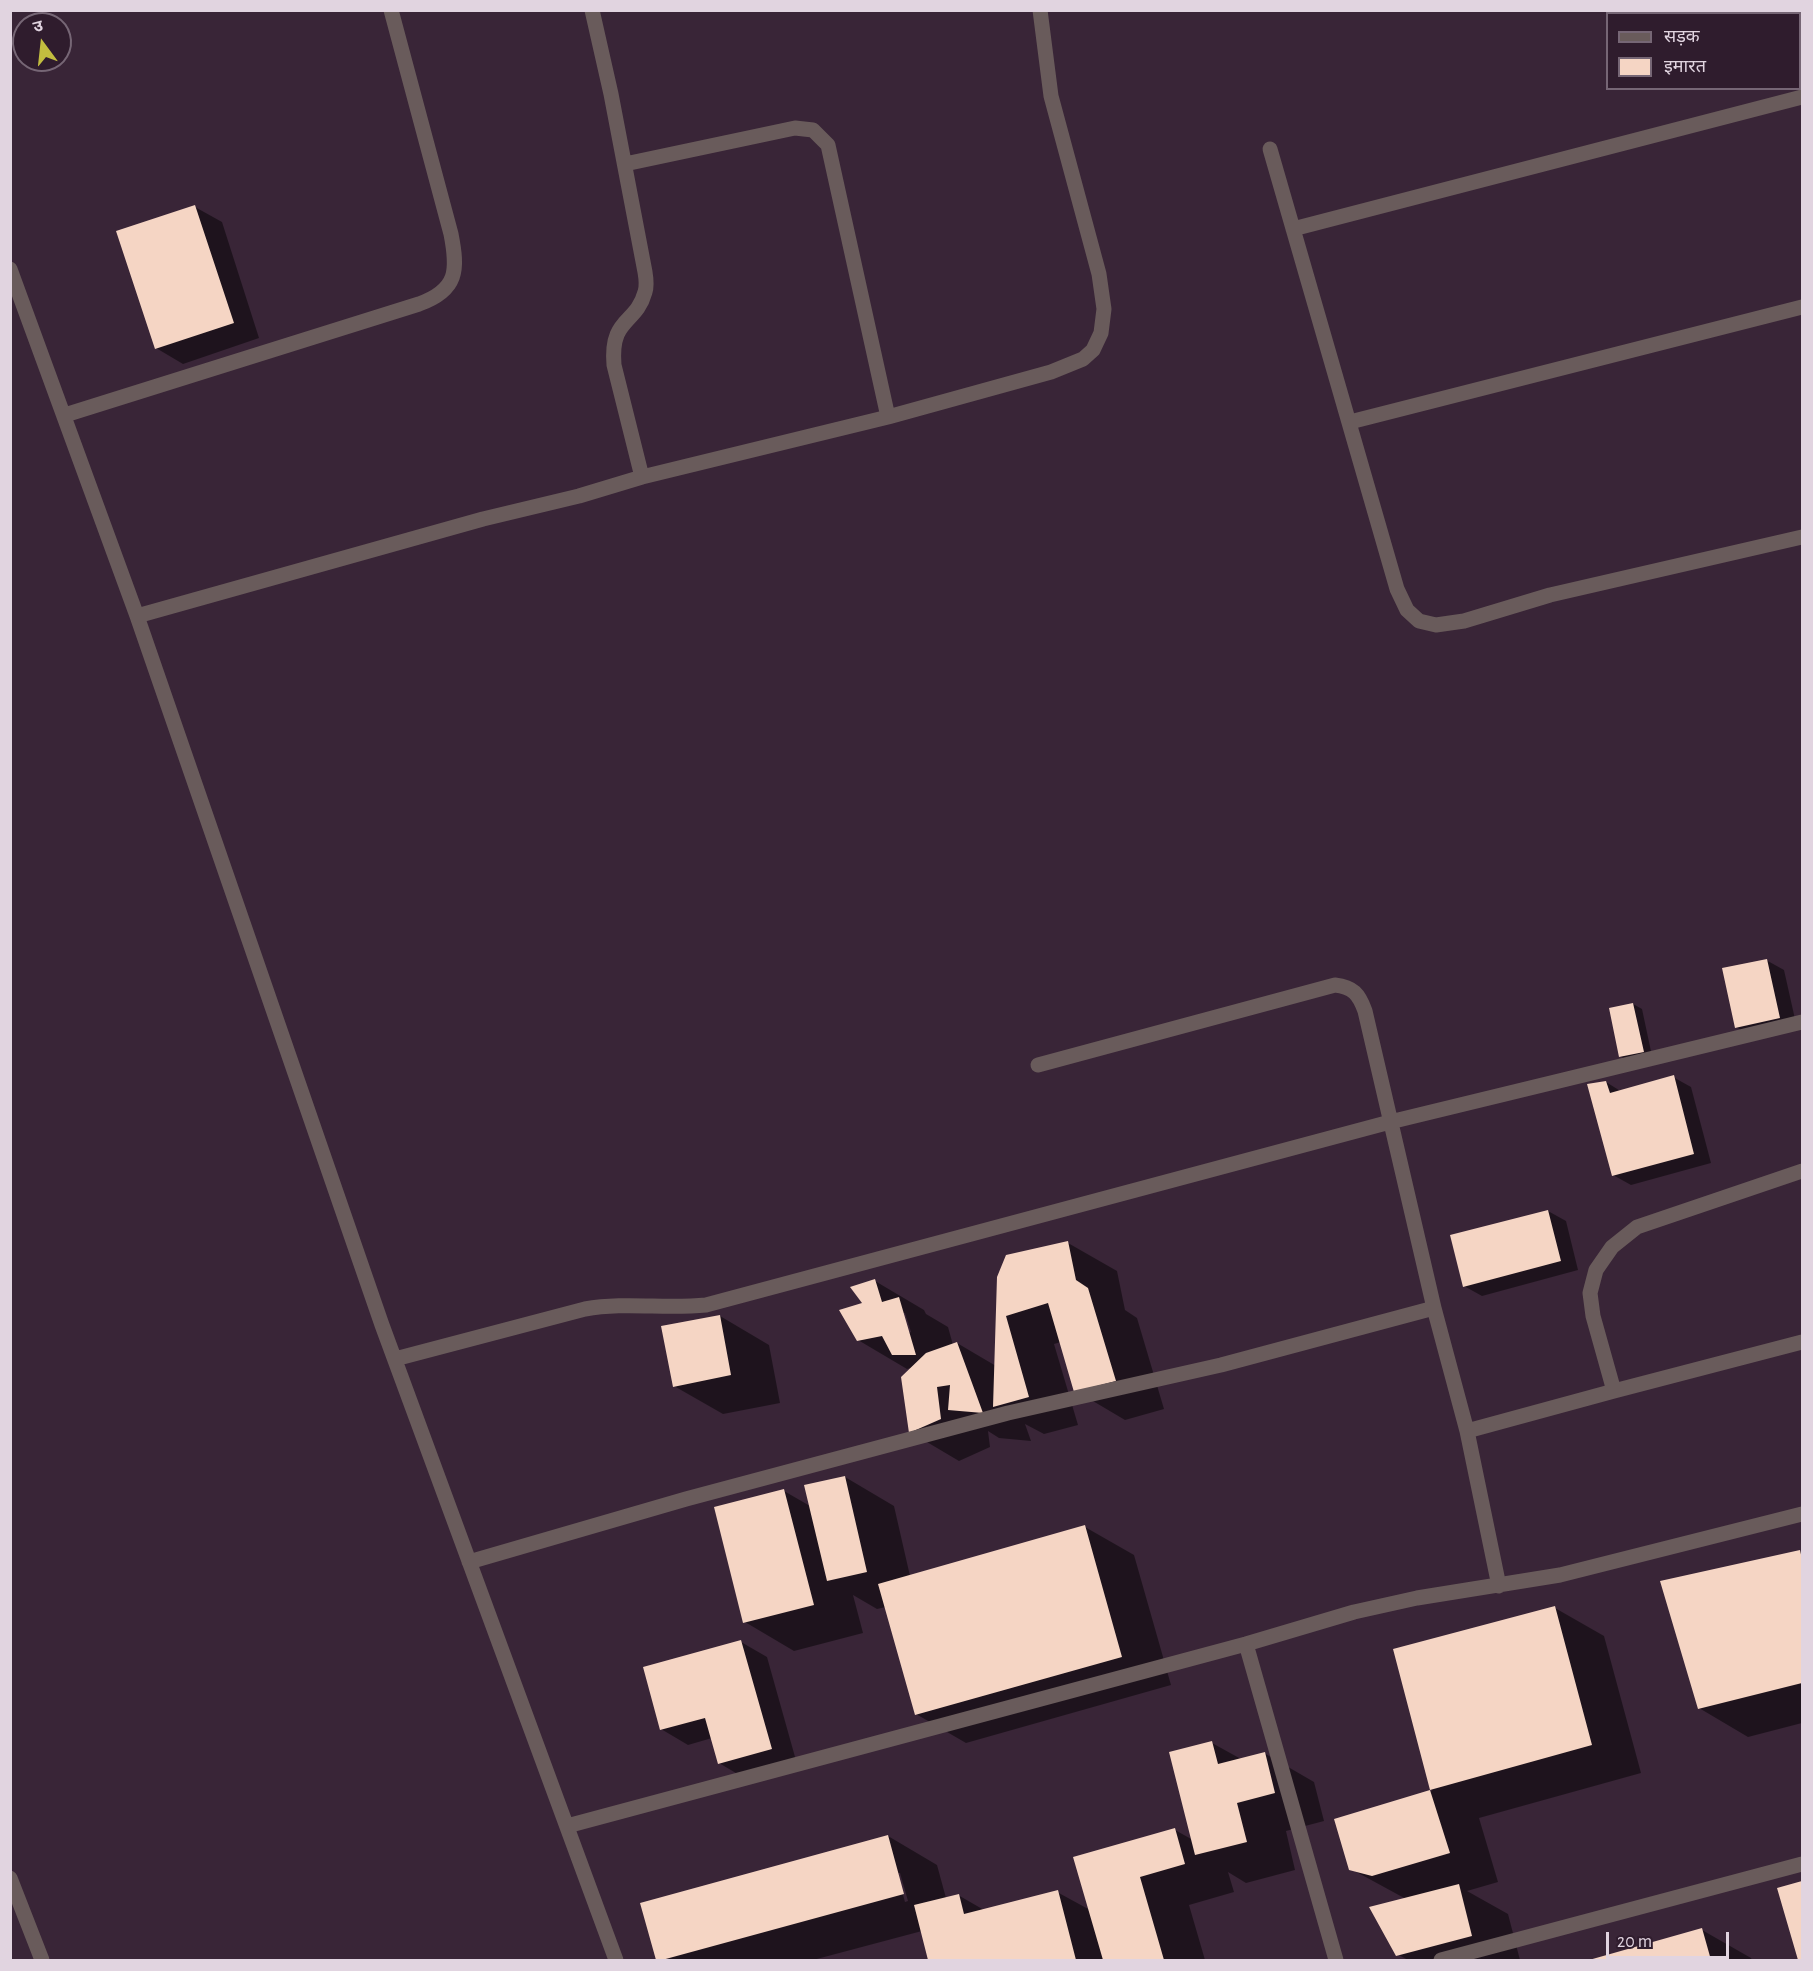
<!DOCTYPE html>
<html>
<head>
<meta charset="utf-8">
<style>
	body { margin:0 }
	#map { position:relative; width:1813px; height:1971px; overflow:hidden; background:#392537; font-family:"Alegreya Sans","Noto Sans Devanagari",sans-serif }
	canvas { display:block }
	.frame { position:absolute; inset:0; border:12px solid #e1d4e0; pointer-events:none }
	.legend { position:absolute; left:1606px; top:12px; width:195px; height:78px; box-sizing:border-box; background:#2f1c2d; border:2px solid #766675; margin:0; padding:8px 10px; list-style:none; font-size:18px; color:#e1d4e0 }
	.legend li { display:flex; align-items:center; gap:12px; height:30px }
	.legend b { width:30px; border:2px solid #766675 }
	.north { position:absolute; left:12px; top:12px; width:60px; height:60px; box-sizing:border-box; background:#2f1c2d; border:2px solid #766675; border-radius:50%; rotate:345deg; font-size:16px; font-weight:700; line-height:24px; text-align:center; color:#e1d4e0 }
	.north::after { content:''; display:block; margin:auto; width:21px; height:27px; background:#c2bd3f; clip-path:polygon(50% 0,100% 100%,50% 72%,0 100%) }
	.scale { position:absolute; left:1606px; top:1932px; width:123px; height:27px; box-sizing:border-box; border:3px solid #e1d4e0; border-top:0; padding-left:8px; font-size:18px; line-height:21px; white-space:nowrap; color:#e1d4e0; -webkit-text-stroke:4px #2f1c2d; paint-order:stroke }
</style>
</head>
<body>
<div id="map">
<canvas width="1813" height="1971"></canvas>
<div class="frame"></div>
<ul class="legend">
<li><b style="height:8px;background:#695b5b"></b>सड़क</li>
<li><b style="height:16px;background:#f5d5c4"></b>इमारत</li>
</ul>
<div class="north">उ</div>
<div class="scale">20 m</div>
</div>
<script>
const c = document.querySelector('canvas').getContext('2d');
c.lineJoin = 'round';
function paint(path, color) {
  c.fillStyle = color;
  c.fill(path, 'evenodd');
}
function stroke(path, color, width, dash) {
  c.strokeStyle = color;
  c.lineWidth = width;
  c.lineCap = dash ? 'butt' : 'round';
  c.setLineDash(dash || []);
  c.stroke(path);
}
paint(new Path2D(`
	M 195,207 L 222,222 L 259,338 L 183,364 L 156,348 Z
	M 1766,960 L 1784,970 L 1797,1028 L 1754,1037 L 1736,1027 Z
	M 1633,1004 L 1642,1009 L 1652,1056 L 1628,1061 L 1620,1056 Z
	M 1673,1077 L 1691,1087 L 1711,1163 L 1631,1185 L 1613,1175 L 1606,1082 L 1622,1092 Z
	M 1548,1211 L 1566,1221 L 1578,1270 L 1482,1296 L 1464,1286 Z
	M 1068,1243 L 1117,1271 L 1125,1310 L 1137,1318 L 1164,1409 L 1125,1420 L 1076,1391 L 1061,1342 L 1054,1344 L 1078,1425 L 1044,1434 L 1025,1424 L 1031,1441 L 999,1438 L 988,1431 L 990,1447 L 959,1461 L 910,1432 L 914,1367 L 907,1369 L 858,1340 L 864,1304 L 875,1281 L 924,1310 L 926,1314 L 948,1327 L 953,1345 L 957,1343 L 996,1366 L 999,1278 ZM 902,1313 L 905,1313 L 911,1332 L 908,1333 Z
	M 720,1316 L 769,1345 L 780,1403 L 723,1414 L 674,1386 Z
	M 845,1477 L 894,1506 L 910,1576 L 1085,1527 L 1134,1555 L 1171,1685 L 966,1743 L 916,1714 L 886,1607 L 877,1609 L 853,1595 L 863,1633 L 794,1651 L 745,1622 L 784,1491 L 810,1506 Z
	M 1800,1551 L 1802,1553 L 1802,1723 L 1748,1737 L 1699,1708 Z
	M 1555,1608 L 1604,1636 L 1641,1773 L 1479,1818 L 1498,1882 L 1467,1891 L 1508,1914 L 1520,1960 L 1408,1960 L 1397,1954 L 1406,1899 L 1351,1869 L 1336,1820 L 1432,1791 L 1395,1650 Z
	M 741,1642 L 767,1657 L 797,1764 L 746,1779 L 719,1763 L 712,1738 L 688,1745 L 661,1729 Z
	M 1212,1743 L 1241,1759 L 1264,1753 L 1314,1782 L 1324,1821 L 1286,1831 L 1295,1870 L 1246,1883 L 1228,1872 L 1234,1892 L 1189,1905 L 1205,1960 L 930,1960 L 922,1931 L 813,1960 L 658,1960 L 642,1905 L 888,1836 L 937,1865 L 946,1898 L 958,1895 L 984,1910 L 1057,1892 L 1090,1910 L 1175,1830 L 1193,1840 ZM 897,1873 L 900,1873 L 908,1901 L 905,1902 Z
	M 1802,1883 L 1802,1960 L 1800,1960 L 1779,1889 Z
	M 1702,1930 L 1751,1958 L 1752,1960 L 1592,1960 Z`), '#0007');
paint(new Path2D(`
	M 195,205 L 234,323 L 155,349 L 116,231 Z
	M 1767,959 L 1780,1018 L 1735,1028 L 1722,968 Z
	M 1633,1003 L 1644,1052 L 1619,1057 L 1609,1008 Z
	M 1674,1075 L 1694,1154 L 1612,1176 L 1587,1084 L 1606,1081 L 1610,1093 Z
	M 1548,1210 L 1561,1261 L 1463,1287 L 1450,1235 Z
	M 1068,1241 L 1076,1280 L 1088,1288 L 1116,1381 L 1074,1392 L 1048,1303 L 1006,1316 L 1029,1397 L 993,1407 L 997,1277 L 1006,1255 Z
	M 875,1279 L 882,1302 L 899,1297 L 916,1355 L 892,1355 L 882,1336 L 857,1341 L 839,1310 L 862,1303 L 850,1287 Z
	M 720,1315 L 731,1375 L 673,1387 L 661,1326 Z
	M 957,1342 L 983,1413 L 948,1410 L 950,1385 L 937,1387 L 941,1419 L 909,1433 L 901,1377 L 926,1353 Z
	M 845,1476 L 867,1572 L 827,1581 L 804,1485 Z
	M 784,1489 L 814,1605 L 743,1623 L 714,1507 Z
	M 1085,1525 L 1122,1657 L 915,1715 L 878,1584 Z
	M 1800,1550 L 1802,1559 L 1802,1683 L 1698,1709 L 1660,1581 Z
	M 1555,1606 L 1592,1745 L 1430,1790 L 1450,1853 L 1372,1876 L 1349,1870 L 1334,1819 L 1430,1790 L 1393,1649 Z
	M 741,1640 L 772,1749 L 718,1764 L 705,1718 L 660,1730 L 643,1667 Z
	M 1212,1741 L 1218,1764 L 1265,1752 L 1275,1793 L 1237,1803 L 1247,1842 L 1195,1855 L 1169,1752 Z
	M 1175,1828 L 1185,1864 L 1140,1877 L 1164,1960 L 1103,1960 L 1073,1857 Z
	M 888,1835 L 904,1894 L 662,1960 L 656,1960 L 640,1903 Z
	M 1802,1881 L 1802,1960 L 1798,1960 L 1777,1888 Z
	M 1459,1884 L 1472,1936 L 1396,1956 L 1369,1907 Z
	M 1058,1890 L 1076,1960 L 928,1960 L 914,1905 L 959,1894 L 964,1914 Z
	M 1702,1928 L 1711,1960 L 1589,1960 Z`), '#f5d5c4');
stroke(new Path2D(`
	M 592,10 L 611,94 L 645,272 C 646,278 647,286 645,292 C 636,325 610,317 614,365 L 642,477
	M 1270,149 L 1397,589 L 1407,610 L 1419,621 L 1436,625 L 1464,621 L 1550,595 L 1802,537
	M 625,164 L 795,128 L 813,130 L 828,145 L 888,417
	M 1293,229 L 1802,97
	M 10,269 L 137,616 L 382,1325 L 616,1960
	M 65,415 L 419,304 C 458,290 458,270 451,234 L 391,10
	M 1350,422 L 1802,307
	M 137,616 L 483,519 L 579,496 L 642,477 L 888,417 L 1051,372 L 1083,359 L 1093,350 L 1101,333 L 1104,309 L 1099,274 L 1051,96 L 1040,10
	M 1038,1065 L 1335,985 C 1353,987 1359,994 1365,1011 L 1434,1308 L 1467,1431 L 1499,1586
	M 395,1359 L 585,1309 C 625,1302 665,1309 706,1305 L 1390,1122 L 1802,1022
	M 1614,1391 L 1593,1316 L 1590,1293 L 1596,1270 L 1612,1247 L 1637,1227 L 1802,1171
	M 1467,1431 L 1614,1391 L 1802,1342
	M 469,1562 L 686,1499 L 1008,1413 L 1221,1365 L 1434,1308
	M 1246,1644 L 1336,1960
	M 567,1826 L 1246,1644 L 1354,1612 L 1417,1598 L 1560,1575 L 1802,1514
	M 1441,1960 L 1802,1864`), '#695b5b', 15);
stroke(new Path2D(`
	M 10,1878 L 42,1960`), '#695b5b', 15);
</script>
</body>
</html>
